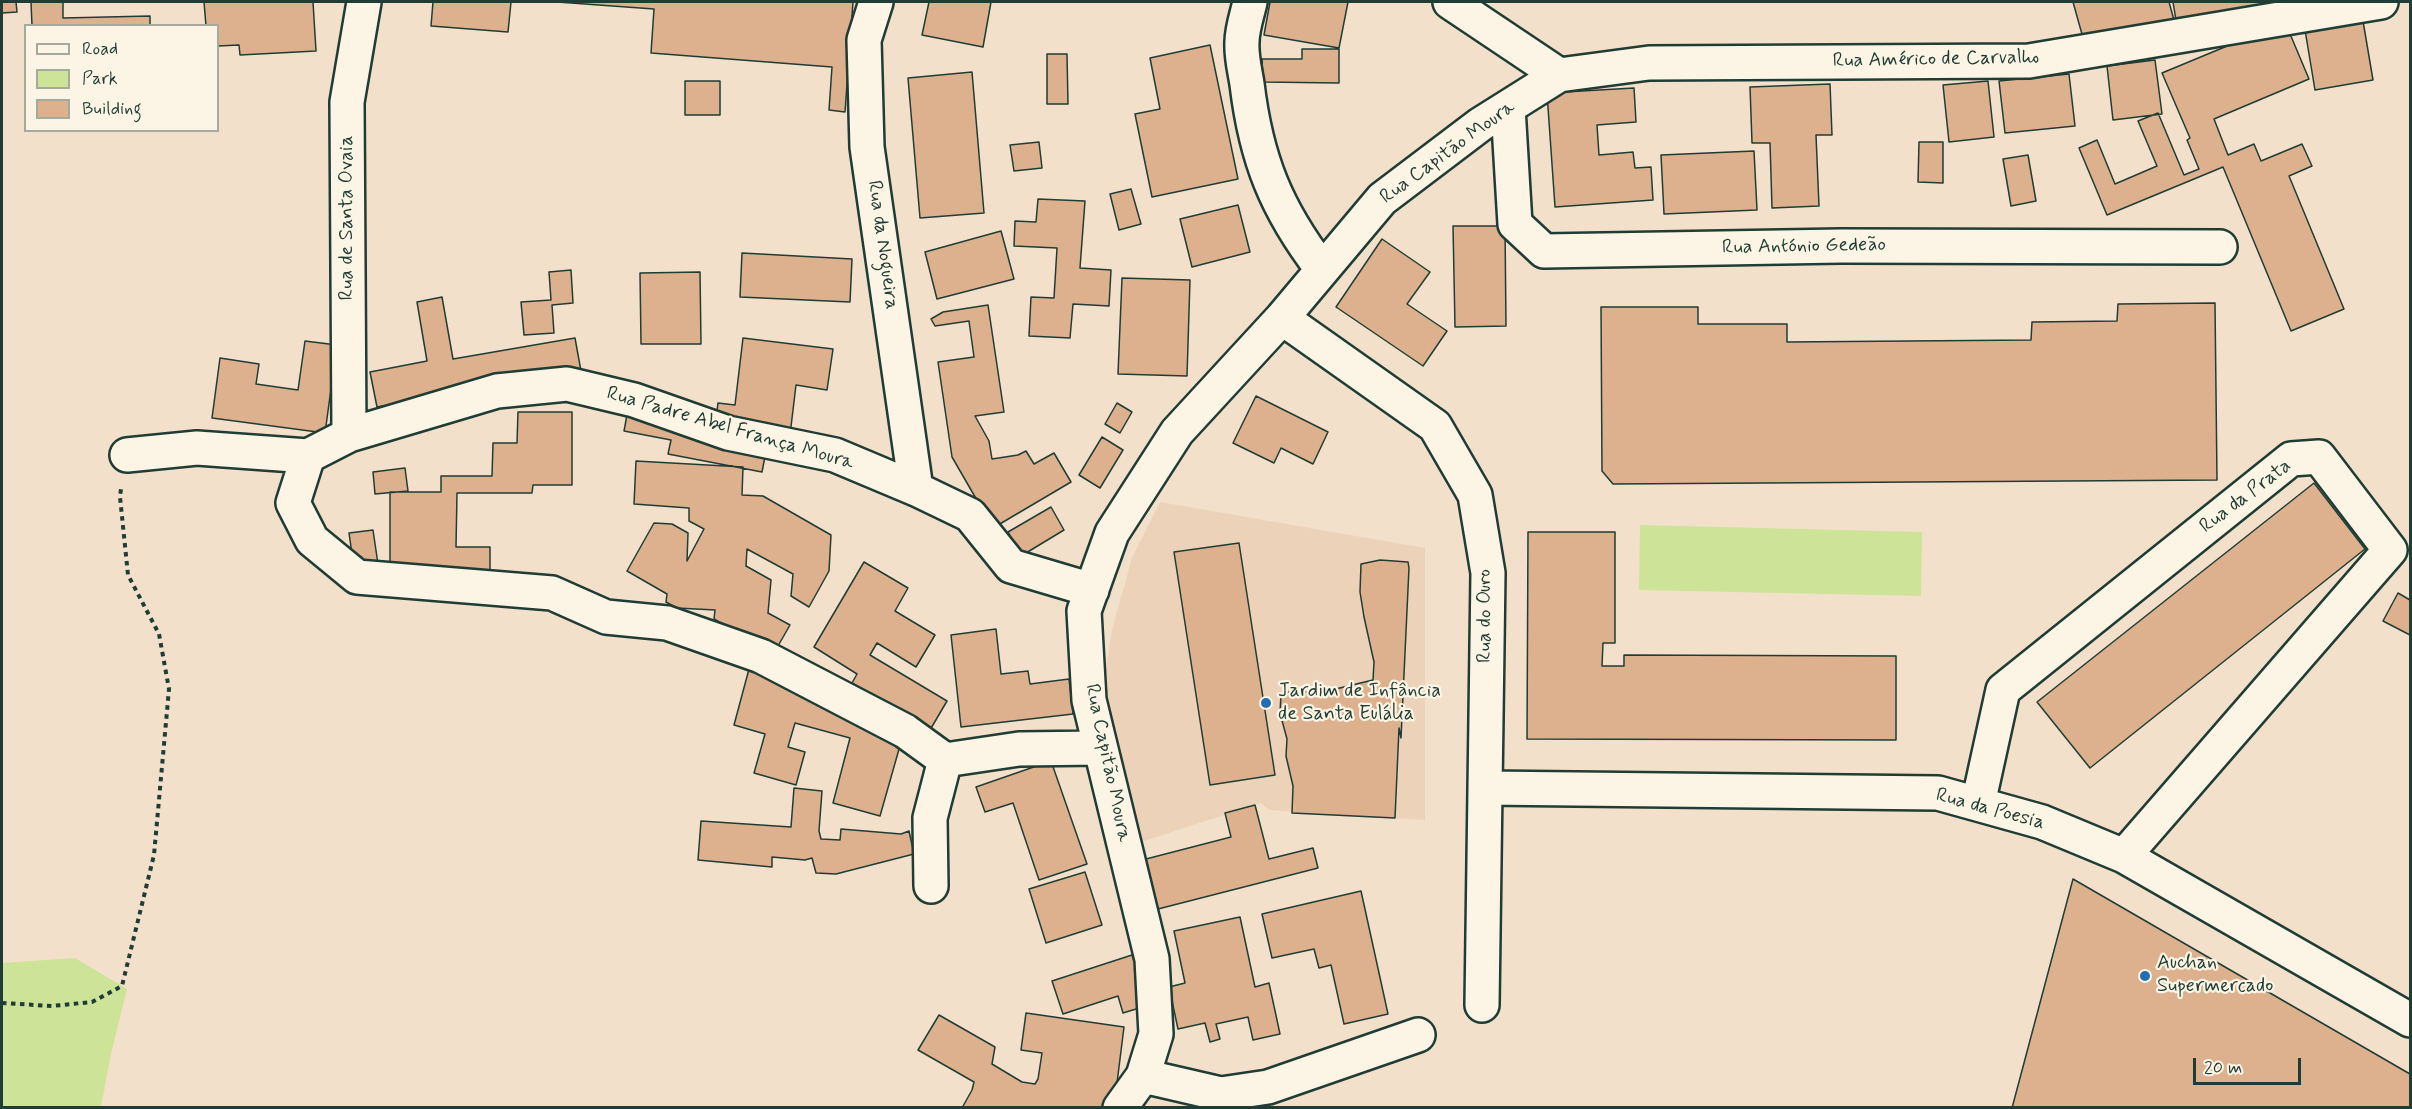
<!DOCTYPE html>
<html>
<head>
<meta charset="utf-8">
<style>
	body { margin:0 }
	#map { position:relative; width:2412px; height:1109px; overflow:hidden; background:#f3e0cb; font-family:Mynerve,sans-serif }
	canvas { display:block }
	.frame { position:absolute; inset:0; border:3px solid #1f3d34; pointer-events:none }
	.legend { position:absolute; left:24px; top:24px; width:195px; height:108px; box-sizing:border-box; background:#fcf5e5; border:2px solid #a4ab9e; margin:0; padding:8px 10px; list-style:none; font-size:18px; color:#1f3d34 }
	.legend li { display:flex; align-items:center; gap:12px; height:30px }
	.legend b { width:30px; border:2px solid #a4ab9e }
	.scale { position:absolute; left:2193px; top:1058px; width:108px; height:27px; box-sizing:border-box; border:3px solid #1f3d34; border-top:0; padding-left:8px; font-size:18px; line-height:21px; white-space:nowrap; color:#1f3d34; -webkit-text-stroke:4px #fcf5e5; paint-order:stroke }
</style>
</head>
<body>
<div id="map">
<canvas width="2412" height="1109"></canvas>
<div class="frame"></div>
<ul class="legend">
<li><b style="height:8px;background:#fcf5e5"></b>Road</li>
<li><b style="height:16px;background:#cde398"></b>Park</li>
<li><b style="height:16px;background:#ddb08e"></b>Building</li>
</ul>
<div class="scale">20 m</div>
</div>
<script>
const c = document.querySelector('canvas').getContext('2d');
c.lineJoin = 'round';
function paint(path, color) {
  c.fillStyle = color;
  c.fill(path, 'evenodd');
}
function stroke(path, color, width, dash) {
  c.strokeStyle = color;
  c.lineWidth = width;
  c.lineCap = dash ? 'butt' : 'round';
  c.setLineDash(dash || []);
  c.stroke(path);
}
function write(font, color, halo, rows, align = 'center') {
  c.font = font + ' Mynerve,sans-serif';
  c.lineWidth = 4.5;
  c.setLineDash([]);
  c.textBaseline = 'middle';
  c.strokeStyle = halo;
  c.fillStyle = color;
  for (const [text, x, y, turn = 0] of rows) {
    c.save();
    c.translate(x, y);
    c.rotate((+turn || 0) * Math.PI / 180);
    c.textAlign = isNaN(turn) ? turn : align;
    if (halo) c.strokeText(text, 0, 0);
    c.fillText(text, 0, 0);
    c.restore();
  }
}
paint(new Path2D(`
	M 1160,502 L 1425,548 L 1425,820 L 1269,810 L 1261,803 L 1132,845 L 1109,738 L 1106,668 L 1112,630 L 1132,558 Z`), '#ecd2b9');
paint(new Path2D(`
	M 1640,525 L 1922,532 L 1921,596 L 1639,590 Z
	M 75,958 L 127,989 L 111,1054 L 101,1107 L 2,1107 L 2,963 Z`), '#cde398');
const building = new Path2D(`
	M 2,2 L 16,2 L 17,12 L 2,13 Z
	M 31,2 L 63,2 L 63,18 L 150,16 L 150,26 L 32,26 Z
	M 204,2 L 313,2 L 316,51 L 240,55 L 239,45 L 218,46 L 218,26 L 206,26 Z
	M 433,2 L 511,2 L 508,32 L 431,26 Z
	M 557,2 L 853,2 L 845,112 L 829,110 L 832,67 L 651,53 L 654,9 Z
	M 929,2 L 991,2 L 983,47 L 922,35 Z
	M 1270,2 L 1348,2 L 1339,48 L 1264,35 Z
	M 2073,2 L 2169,2 L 2174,20 L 2085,45 Z
	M 2173,2 L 2268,2 L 2269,9 L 2177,26 Z
	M 2363,21 L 2373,80 L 2315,90 L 2305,30 Z
	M 2285,22 L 2309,79 L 2214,119 L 2228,155 L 2254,144 L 2261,161 L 2302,144 L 2312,166 L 2289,176 L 2344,309 L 2291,331 L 2223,167 L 2107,215 L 2079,148 L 2097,140 L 2115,184 L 2157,166 L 2138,121 L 2158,113 L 2184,175 L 2199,169 L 2187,140 L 2190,138 L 2162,73 Z
	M 1210,45 L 1238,179 L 1152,197 L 1135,114 L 1160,109 L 1150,58 Z
	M 1302,49 L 1339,49 L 1339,83 L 1263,82 L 1262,59 L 1302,59 Z
	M 1047,54 L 1067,54 L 1068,104 L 1047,104 Z
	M 2155,60 L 2162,114 L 2113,120 L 2107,66 Z
	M 972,72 L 984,213 L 920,218 L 908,78 Z
	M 2069,74 L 2075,126 L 2005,133 L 1999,81 Z
	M 685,81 L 720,81 L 720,115 L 685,115 Z
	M 1988,81 L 1994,137 L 1949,142 L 1943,85 Z
	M 1830,84 L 1832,135 L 1816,135 L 1819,206 L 1772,208 L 1770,143 L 1752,143 L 1750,87 Z
	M 1634,88 L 1636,122 L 1597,125 L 1599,155 L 1633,152 L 1635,168 L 1651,167 L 1653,200 L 1555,207 L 1547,93 Z
	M 1039,142 L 1042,168 L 1014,171 L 1010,145 Z
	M 1919,142 L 1943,142 L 1943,183 L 1918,182 Z
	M 1754,151 L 1757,210 L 1664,214 L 1661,155 Z
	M 2028,155 L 2036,201 L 2011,206 L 2003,159 Z
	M 1131,189 L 1141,224 L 1119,230 L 1110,194 Z
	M 1038,199 L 1085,201 L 1080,268 L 1111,270 L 1109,306 L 1073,304 L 1070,338 L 1029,336 L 1031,297 L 1054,298 L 1057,248 L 1014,246 L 1015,221 L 1036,222 Z
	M 1238,205 L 1250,252 L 1192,267 L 1180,219 Z
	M 1453,226 L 1505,226 L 1506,326 L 1455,327 Z
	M 1001,231 L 1014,279 L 937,299 L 925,252 Z
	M 1382,239 L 1430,272 L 1407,304 L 1447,331 L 1423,366 L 1336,307 Z
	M 742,253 L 852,259 L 850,302 L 740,297 Z
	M 571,270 L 573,303 L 552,305 L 554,333 L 524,335 L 521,302 L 551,300 L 549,272 Z
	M 700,272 L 701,344 L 641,344 L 640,273 Z
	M 1122,278 L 1190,280 L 1187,376 L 1118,374 Z
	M 442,297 L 453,359 L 575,338 L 581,371 L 377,407 L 370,372 L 427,361 L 417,302 Z
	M 2215,303 L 2217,480 L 1613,484 L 1602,471 L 1601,307 L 1698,307 L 1698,324 L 1787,324 L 1787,342 L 2031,340 L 2032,322 L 2117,321 L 2118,304 Z
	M 988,305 L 1004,412 L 975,416 L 989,441 L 992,459 L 1018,455 L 1026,451 L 1034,464 L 1054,453 L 1071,482 L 993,528 L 952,457 L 938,362 L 974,357 L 969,321 L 935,326 L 931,319 L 943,312 Z
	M 743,338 L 833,349 L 827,390 L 796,385 L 790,435 L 715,426 L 718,403 L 735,405 Z
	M 305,341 L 337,345 L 325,433 L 212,418 L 220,358 L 259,364 L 256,384 L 298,390 Z
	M 1256,396 L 1328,432 L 1313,464 L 1281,448 L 1274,463 L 1233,443 Z
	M 1117,403 L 1132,412 L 1120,433 L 1105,424 Z
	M 518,412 L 572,412 L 572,485 L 533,485 L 532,493 L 457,493 L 456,547 L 490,547 L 490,578 L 390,576 L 390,492 L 441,492 L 441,476 L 492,476 L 493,443 L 517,443 Z
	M 627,415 L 768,441 L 762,472 L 668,454 L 671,440 L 624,431 Z
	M 1102,437 L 1123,450 L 1100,488 L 1079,475 Z
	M 636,461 L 743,467 L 742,495 L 763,496 L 831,535 L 829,571 L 809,607 L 791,596 L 793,574 L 747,549 L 746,566 L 771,580 L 768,613 L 790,625 L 774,653 L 714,619 L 715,610 L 677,608 L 666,602 L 667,594 L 627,571 L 654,523 L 672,524 L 688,533 L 687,561 L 704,529 L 689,521 L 689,508 L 634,504 Z
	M 405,468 L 408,491 L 375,494 L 373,472 Z
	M 2314,483 L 2365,549 L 2090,768 L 2037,702 Z
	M 1051,507 L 1064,530 L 1021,556 L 1008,532 Z
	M 373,530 L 378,564 L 354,568 L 349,533 Z
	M 1528,532 L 1615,532 L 1615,643 L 1603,643 L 1602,666 L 1624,666 L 1624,655 L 1896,656 L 1896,740 L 1527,739 Z
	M 1239,543 L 1275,775 L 1210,785 L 1174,552 Z
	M 1380,560 L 1408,562 L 1409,568 L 1401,738 L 1399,728 L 1395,818 L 1292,813 L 1293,786 L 1286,756 L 1287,739 L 1280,713 L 1281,694 L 1294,691 L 1319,693 L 1373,680 L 1374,662 L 1364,617 L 1360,592 L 1361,564 Z
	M 864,562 L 908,588 L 895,611 L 935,635 L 916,667 L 877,643 L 870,655 L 947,701 L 930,730 L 852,683 L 857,674 L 814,647 Z
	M 2398,593 L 2410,600 L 2410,635 L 2383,621 Z
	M 996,629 L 1001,674 L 1028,671 L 1030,684 L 1069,679 L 1073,714 L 961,727 L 951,635 Z
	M 749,669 L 909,714 L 880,816 L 833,803 L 850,738 L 795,723 L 788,747 L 805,752 L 796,785 L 754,773 L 765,734 L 734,725 Z
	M 1051,761 L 1087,864 L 1039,880 L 1013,803 L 985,812 L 976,787 Z
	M 794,788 L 822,791 L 819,831 L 821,839 L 840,840 L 841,829 L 901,834 L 909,831 L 914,854 L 836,874 L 816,873 L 812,858 L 805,860 L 772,857 L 772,867 L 698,860 L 701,821 L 791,827 Z
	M 1255,805 L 1269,859 L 1313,848 L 1318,868 L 1158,909 L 1146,859 L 1231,837 L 1225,813 Z
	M 1085,872 L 1102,925 L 1046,943 L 1029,889 Z
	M 2073,879 L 2410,1074 L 2410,1108 L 2012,1108 Z
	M 1361,891 L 1388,1014 L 1344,1024 L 1331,965 L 1319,968 L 1314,949 L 1272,958 L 1262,914 Z
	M 1240,917 L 1255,987 L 1269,983 L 1280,1034 L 1253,1040 L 1248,1017 L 1216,1024 L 1220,1039 L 1210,1042 L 1205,1023 L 1178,1029 L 1169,987 L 1185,983 L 1174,931 Z
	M 1132,955 L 1149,1005 L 1123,1013 L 1118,996 L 1063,1014 L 1052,981 Z
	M 1026,1013 L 1124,1027 L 1117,1083 L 1103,1108 L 962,1108 L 972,1090 L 974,1082 L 918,1050 L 939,1015 L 995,1047 L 992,1064 L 1022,1082 L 1035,1084 L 1038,1079 L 1042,1053 L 1021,1050 Z`);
paint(building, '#ddb08e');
stroke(building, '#1f3d34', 1.5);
const minor = new Path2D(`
	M 876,2 L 864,40 L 867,147 L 916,489
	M 1250,2 C 1247,15 1242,29 1242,42 C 1241,56 1245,71 1247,84 C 1256,159 1276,209 1322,269
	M 1450,2 L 1559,75
	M 1508,108 L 1515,224 L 1544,251 L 1841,246 L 2220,247
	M 1282,318 L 1435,426 L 1475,495 L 1488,573 L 1482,1005
	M 349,435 L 347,102 L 364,2
	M 127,455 L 197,448 L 308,456 L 349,435 L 497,391 L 567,384 L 634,400 L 728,433 L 835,455 L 916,489 L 970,515 L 1011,566 L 1092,590
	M 308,456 L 293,503 L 312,540 L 357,577 L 552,593 L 606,617 L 667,623 L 761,656 L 905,731 L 945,760 L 1019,749 L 1100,748
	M 1485,788 L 1938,793 L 2042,822 L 2124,856 L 2410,1020
	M 1978,804 L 2003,690 L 2291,459 L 2319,457 L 2390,550 L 2124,856
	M 931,886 L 930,818 L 945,760
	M 1143,1076 L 1221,1094 L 1268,1087 L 1418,1035
	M 1120,1108 L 1143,1076 L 1156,1034 L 1152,959 L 1089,700 L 1084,611 L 1112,533 L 1177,432 L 1282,318 L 1382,199 L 1481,124 L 1559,75 L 1649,63 L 2029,61 L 2381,2`);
stroke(minor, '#1f3d34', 38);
stroke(new Path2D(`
	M 2,1003 L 52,1006 L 92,1002 L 122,986 L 154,855 L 169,689 L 159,634 L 128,575 L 120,497 L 121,489`), '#1f3d34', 4, [4.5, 4.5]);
stroke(minor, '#fcf5e5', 33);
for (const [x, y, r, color] of [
	[1266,703,6,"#1f6fb2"],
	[2145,976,6,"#1f6fb2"]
]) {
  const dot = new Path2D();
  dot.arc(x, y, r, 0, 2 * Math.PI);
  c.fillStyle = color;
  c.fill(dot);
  stroke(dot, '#fcf5e5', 2);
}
write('20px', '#1f3d34', '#fcf5e5', [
	["Rua Américo de Carvalho",1936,60,-1],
	["Rua Capitão Moura",1448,153,-36],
	["Rua de Santa Ovaia",348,218,-90],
	["Rua da Nogueira",882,245,82],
	["Rua António Gedeão",1804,247,-1],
	["Rua Padre Abel França Moura",730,429,16],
	["Rua da Prata",2246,497,-37],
	["Rua do Ouro",1486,616,-90],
	["Rua Capitão Moura",1107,763,78],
	["Rua da Poesia",1990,810,15]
]);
write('20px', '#1f3d34', '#fcf5e5', [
	["Jardim de Infância",1278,692],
	["de Santa Eulália",1278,715],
	["Auchan",2157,964],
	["Supermercado",2157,987]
], 'left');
</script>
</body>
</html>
